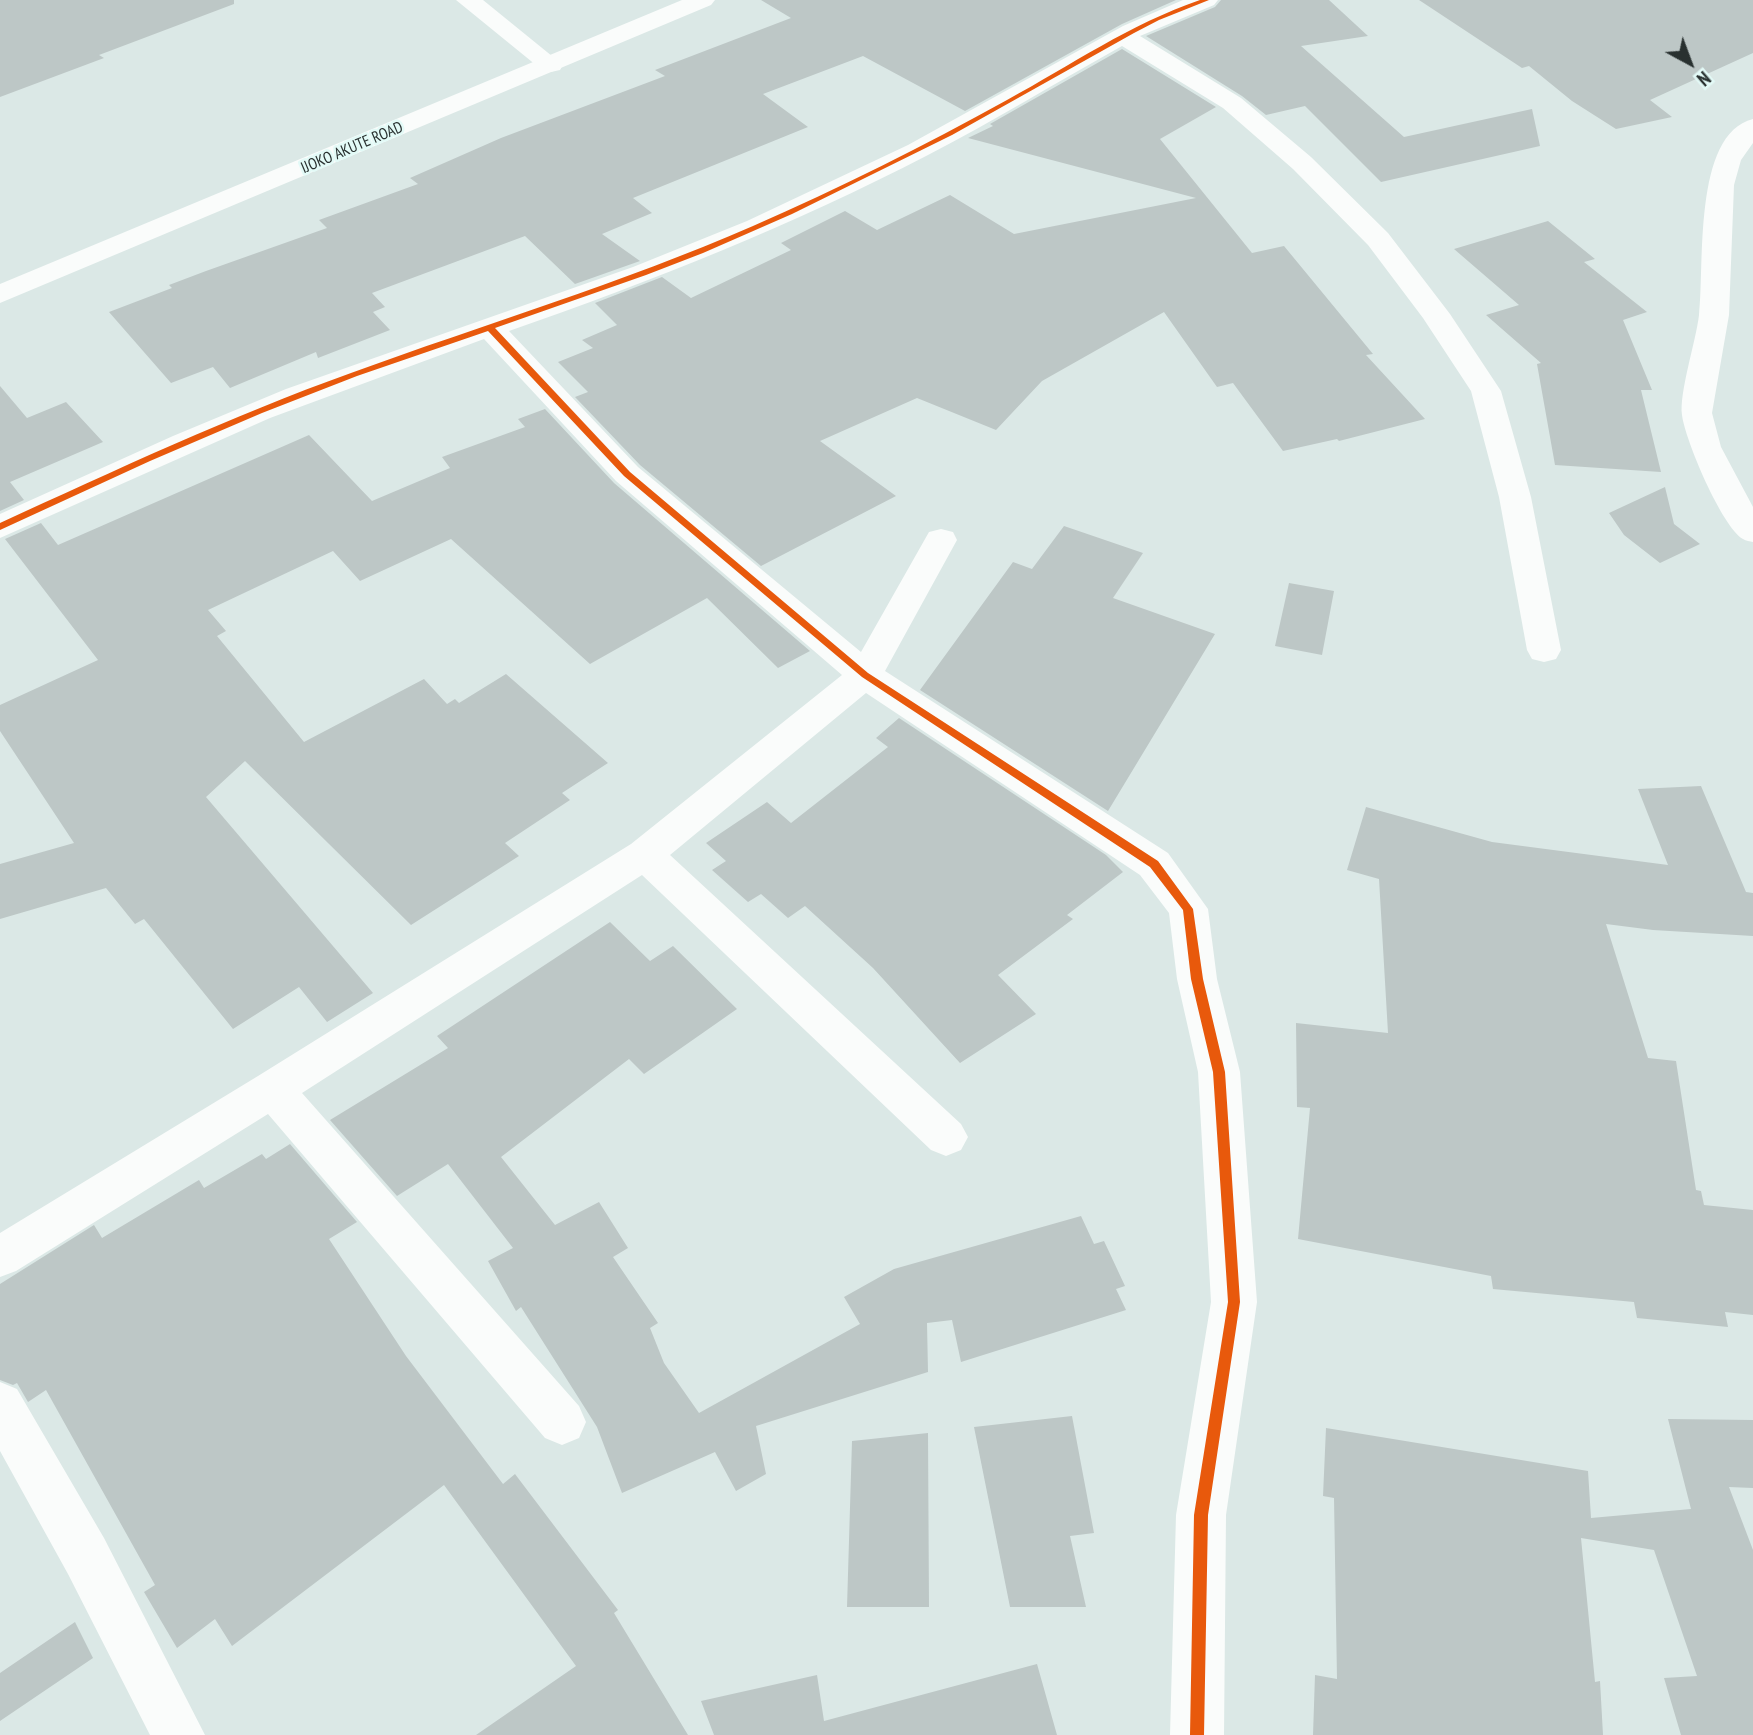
<!DOCTYPE html>
<html>
<head>
<meta charset="utf-8">
<style>
	body { margin:0 }
	#map { position:relative; width:1753px; height:1735px; overflow:hidden; background:#dbe8e6; font-family:"PT Sans Narrow",sans-serif }
	canvas { display:block }
	.north { position:absolute; left:1655px; top:28px; width:70px; height:70px; -webkit-text-stroke:5px #e3faf7; paint-order:stroke; rotate:139deg; font-size:19px; font-weight:700; line-height:28px; text-align:center; color:#293130 }
	.north::after { content:''; display:block; margin:auto; width:24px; height:32px; background:#293130; clip-path:polygon(50% 0,100% 100%,50% 72%,0 100%) }
</style>
</head>
<body>
<div id="map">
<canvas width="1753" height="1735"></canvas>
<div class="north">N</div>
</div>
<script>
const c = document.querySelector('canvas').getContext('2d');
c.lineJoin = 'round';
function paint(path, color) {
  c.fillStyle = color;
  c.fill(path, 'evenodd');
}
function write(font, color, halo, rows, align = 'center') {
  c.font = font + ' "PT Sans Narrow",sans-serif';
  c.lineWidth = 5;
  c.setLineDash([]);
  c.textBaseline = 'middle';
  c.strokeStyle = halo;
  c.fillStyle = color;
  for (const [text, x, y, turn = 0] of rows) {
    c.save();
    c.translate(x, y);
    c.rotate((+turn || 0) * Math.PI / 180);
    c.textAlign = isNaN(turn) ? turn : align;
    if (halo) c.strokeText(text, 0, 0);
    c.fillText(text, 0, 0);
    c.restore();
  }
}
paint(new Path2D(`
	M 0,0 L 234,0 L 234,4 L 99,55 L 104,58 L 0,97 Z
	M 761,0 L 1176,0 L 1122,24 L 965,111 L 863,56 L 763,94 L 808,127 L 633,198 L 652,213 L 602,234 L 640,261 L 575,284 L 525,236 L 372,293 L 385,307 L 373,312 L 390,330 L 318,358 L 316,352 L 230,388 L 213,367 L 171,383 L 109,312 L 172,288 L 169,285 L 206,271 L 327,228 L 319,220 L 418,184 L 410,178 L 501,138 L 665,76 L 655,70 L 791,18 Z
	M 1221,0 L 1329,0 L 1368,36 L 1301,46 L 1404,137 L 1532,109 L 1540,146 L 1381,182 L 1305,106 L 1266,115 L 1242,96 L 1146,36 L 1215,7 Z
	M 1419,0 L 1753,0 L 1753,53 L 1650,100 L 1672,117 L 1616,129 L 1572,101 L 1529,66 L 1522,68 Z
	M 1122,49 L 1216,107 L 1160,139 L 1252,253 L 1284,246 L 1373,354 L 1366,355 L 1425,419 L 1339,441 L 1337,439 L 1283,451 L 1233,383 L 1217,387 L 1164,312 L 1042,381 L 996,430 L 917,398 L 820,441 L 896,496 L 761,566 L 640,465 L 575,397 L 588,392 L 558,362 L 593,348 L 582,340 L 617,325 L 595,303 L 662,277 L 691,298 L 791,250 L 781,243 L 845,211 L 877,230 L 950,195 L 1014,234 L 1196,198 L 968,138 L 993,126 L 990,124 Z
	M 1548,221 L 1595,259 L 1584,262 L 1647,312 L 1623,320 L 1652,390 L 1641,390 L 1661,472 L 1555,465 L 1537,364 L 1541,363 L 1486,315 L 1519,305 L 1454,249 Z
	M 0,386 L 27,418 L 66,402 L 103,442 L 10,482 L 24,500 L 0,511 Z
	M 545,409 L 614,483 L 810,651 L 778,668 L 707,598 L 590,664 L 451,539 L 360,581 L 333,551 L 208,610 L 226,631 L 217,636 L 304,742 L 424,679 L 447,704 L 455,699 L 459,703 L 506,674 L 608,763 L 562,793 L 570,800 L 505,843 L 519,856 L 411,925 L 245,761 L 206,797 L 373,993 L 327,1022 L 299,987 L 233,1029 L 144,919 L 135,924 L 106,888 L 0,919 L 0,864 L 74,843 L 0,731 L 0,705 L 98,660 L 5,539 L 41,523 L 58,545 L 309,435 L 372,501 L 450,468 L 442,457 L 525,427 L 518,419 Z
	M 1665,487 L 1674,524 L 1700,544 L 1660,563 L 1624,535 L 1609,513 Z
	M 1064,526 L 1143,553 L 1113,598 L 1215,634 L 1108,811 L 920,690 L 1013,562 L 1032,569 Z
	M 1289,583 L 1334,591 L 1322,655 L 1275,646 Z
	M 899,718 L 1106,855 L 1123,872 L 1067,915 L 1073,919 L 998,975 L 1036,1014 L 960,1063 L 873,968 L 805,906 L 788,918 L 761,894 L 748,902 L 712,870 L 726,861 L 706,843 L 767,802 L 791,823 L 888,747 L 876,738 Z
	M 1701,786 L 1746,892 L 1753,893 L 1753,936 L 1653,930 L 1606,924 L 1648,1058 L 1676,1061 L 1696,1190 L 1701,1191 L 1704,1205 L 1753,1210 L 1753,1315 L 1725,1312 L 1728,1327 L 1637,1318 L 1634,1302 L 1493,1289 L 1491,1276 L 1298,1239 L 1310,1108 L 1297,1107 L 1296,1023 L 1388,1033 L 1379,879 L 1347,870 L 1366,807 L 1492,842 L 1668,865 L 1638,789 Z
	M 610,922 L 650,961 L 673,946 L 737,1009 L 644,1074 L 629,1059 L 501,1157 L 555,1225 L 599,1202 L 628,1248 L 613,1257 L 658,1323 L 650,1328 L 664,1363 L 699,1413 L 860,1324 L 844,1297 L 894,1269 L 1081,1216 L 1094,1244 L 1104,1241 L 1125,1286 L 1116,1289 L 1126,1310 L 961,1362 L 952,1320 L 927,1323 L 928,1372 L 756,1426 L 766,1474 L 736,1491 L 715,1452 L 622,1493 L 597,1427 L 521,1307 L 516,1311 L 488,1261 L 513,1248 L 448,1164 L 397,1196 L 330,1120 L 448,1048 L 437,1036 Z
	M 290,1144 L 357,1222 L 329,1239 L 406,1356 L 503,1484 L 515,1474 L 618,1610 L 614,1613 L 688,1735 L 476,1735 L 576,1666 L 444,1485 L 232,1646 L 215,1619 L 177,1648 L 144,1592 L 155,1585 L 46,1390 L 28,1402 L 17,1383 L 13,1385 L 0,1380 L 0,1284 L 94,1225 L 102,1238 L 199,1180 L 204,1188 L 262,1154 L 266,1159 Z
	M 1072,1416 L 1094,1533 L 1070,1536 L 1086,1607 L 1010,1607 L 974,1427 Z
	M 1668,1419 L 1753,1420 L 1753,1488 L 1729,1487 L 1753,1550 L 1753,1735 L 1681,1735 L 1664,1678 L 1697,1676 L 1654,1550 L 1581,1538 L 1595,1682 L 1600,1681 L 1603,1735 L 1313,1735 L 1315,1675 L 1337,1679 L 1334,1498 L 1323,1496 L 1326,1428 L 1588,1471 L 1591,1518 L 1691,1509 Z
	M 928,1433 L 929,1607 L 847,1607 L 852,1441 Z
	M 75,1622 L 93,1658 L 0,1721 L 0,1673 Z
	M 1037,1664 L 1057,1735 L 714,1735 L 701,1701 L 817,1675 L 824,1721 Z`), '#bdc7c6');
paint(new Path2D(`
	M 456,0 L 483,0 L 563,65 L 560,70 L 551,72 L 542,70 Z
	M 1183,0 L 1218,0 L 1214,5 L 1140,36 L 1241,98 L 1311,157 L 1388,233 L 1450,314 L 1501,391 L 1531,497 L 1561,650 L 1556,659 L 1544,662 L 1532,659 L 1527,650 L 1499,497 L 1471,391 L 1423,318 L 1368,245 L 1293,169 L 1223,108 L 1122,46 C 1057,82 994,121 928,155 C 793,225 653,281 509,331 L 638,467 L 861,652 L 929,532 L 941,529 L 953,532 L 957,540 L 885,671 L 1168,853 L 1208,909 L 1217,979 L 1240,1072 L 1257,1302 L 1226,1515 L 1224,1735 L 1170,1735 L 1176,1515 L 1211,1302 L 1198,1072 L 1177,979 L 1169,913 L 1140,875 L 866,693 L 670,855 L 961,1124 L 968,1137 L 961,1150 L 946,1156 L 931,1150 L 642,875 L 302,1093 L 579,1406 L 586,1422 L 579,1438 L 562,1445 L 545,1438 L 268,1114 L 16,1271 L 0,1277 L 0,1233 L 258,1076 L 631,844 L 842,675 L 616,481 L 484,339 L 270,418 L 0,538 L 0,514 L 173,436 L 286,389 L 633,267 L 747,221 L 908,145 L 1123,26 Z
	M 1753,119 L 1753,143 L 1741,160 L 1734,185 L 1729,315 L 1712,413 L 1721,447 L 1753,507 L 1753,542 C 1750,541 1746,541 1743,539 C 1722,527 1685,440 1682,415 C 1679,393 1696,341 1699,315 C 1705,267 1692,134 1753,119 Z
	M 0,1382 L 17,1389 L 104,1538 L 205,1735 L 150,1735 L 68,1574 L 0,1451 Z`), '#fafcfb');
paint(new Path2D(`
	M 682,0 L 715,0 L 711,5 L 0,303 L 0,284 Z`), '#fafcfb');
paint(new Path2D(`
	M 1200,0 L 1209,0 L 1159,20 L 1134,33 L 952,135 L 792,214 L 703,253 L 646,275 L 495,328 L 630,472 L 868,673 L 1158,861 L 1193,909 L 1203,979 L 1225,1072 L 1240,1302 L 1208,1515 L 1204,1735 L 1190,1735 L 1194,1515 L 1228,1302 L 1213,1072 L 1191,979 L 1183,910 L 1150,867 L 862,677 L 624,476 L 488,331 L 357,376 L 262,413 L 150,461 L 0,530 L 0,523 C 116,470 231,416 351,373 C 485,324 622,283 753,226 C 840,188 924,146 1007,100 C 1071,65 1130,24 1200,0 Z`), '#e8590c');
write('16px', '#293130', '#e3faf7', [
	["IJOKO AKUTE ROAD",352,148,-23]
]);
</script>
</body>
</html>
